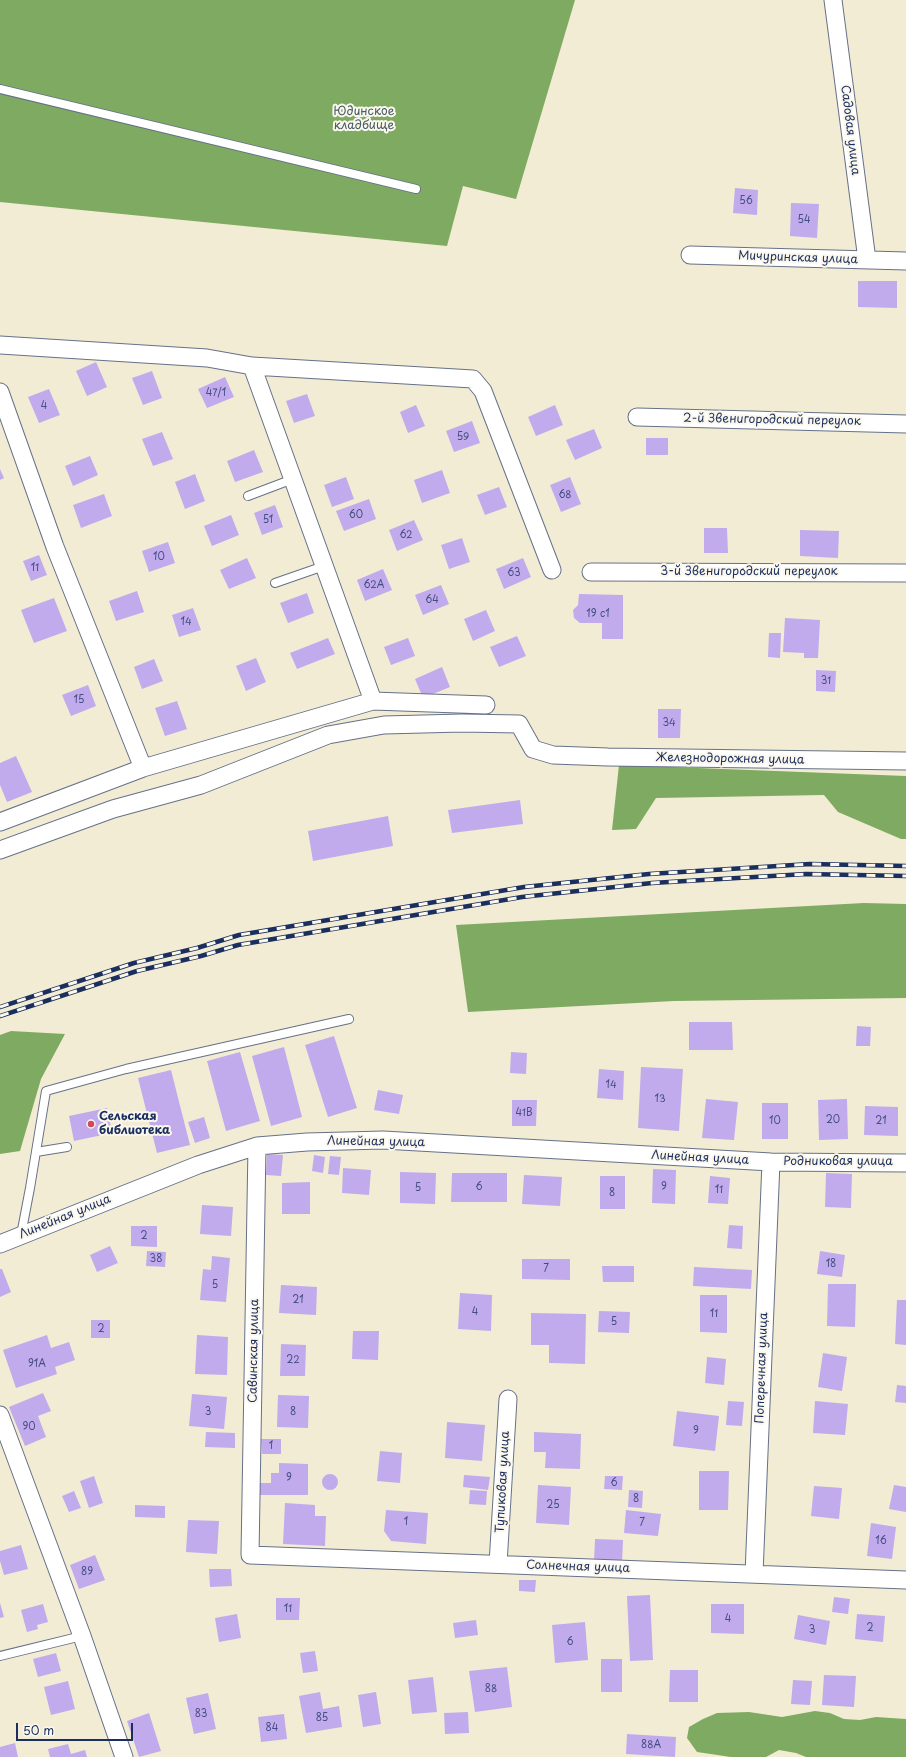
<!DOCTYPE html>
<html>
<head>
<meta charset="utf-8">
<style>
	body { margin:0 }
	#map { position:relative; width:906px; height:1757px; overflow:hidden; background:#f2ecd4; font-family:"Playpen Sans",sans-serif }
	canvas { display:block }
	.scale { position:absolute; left:16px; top:1723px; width:117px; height:18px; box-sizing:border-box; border:2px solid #1b2f5e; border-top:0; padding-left:5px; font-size:12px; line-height:14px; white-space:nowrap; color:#1b2f5e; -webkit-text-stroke:3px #fbf7ec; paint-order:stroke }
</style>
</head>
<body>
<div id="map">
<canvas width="906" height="1757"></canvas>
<div class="scale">50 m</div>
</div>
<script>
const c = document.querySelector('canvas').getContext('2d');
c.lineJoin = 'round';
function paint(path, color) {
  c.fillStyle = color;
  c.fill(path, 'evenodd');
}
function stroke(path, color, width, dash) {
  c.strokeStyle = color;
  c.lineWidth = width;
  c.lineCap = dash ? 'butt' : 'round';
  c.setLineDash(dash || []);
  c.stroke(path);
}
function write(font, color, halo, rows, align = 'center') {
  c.font = font + ' "Playpen Sans",sans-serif';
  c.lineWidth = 4;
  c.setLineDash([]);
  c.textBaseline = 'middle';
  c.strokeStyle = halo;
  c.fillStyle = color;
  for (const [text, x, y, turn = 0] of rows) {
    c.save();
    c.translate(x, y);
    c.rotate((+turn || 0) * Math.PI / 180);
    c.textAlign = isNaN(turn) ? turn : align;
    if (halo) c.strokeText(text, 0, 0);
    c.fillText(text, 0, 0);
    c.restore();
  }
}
paint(new Path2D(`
	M 0,0 L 575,0 L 516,199 L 463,186 L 447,246 L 0,202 Z
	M 619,765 L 906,776 L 906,839 L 901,839 L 838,812 L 824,795 L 656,798 L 636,829 L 612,830 Z
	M 864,903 L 906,904 L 906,998 L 674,1001 L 468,1012 L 456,925 Z
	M 11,1031 L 65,1034 L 41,1079 L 20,1151 L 0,1154 L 0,1035 Z
	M 815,1711 L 830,1713 L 844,1719 L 860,1720 L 876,1717 L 906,1719 L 906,1757 L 806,1757 L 796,1753 L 779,1750 L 766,1757 L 731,1757 L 697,1752 L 687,1738 L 689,1727 L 703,1719 L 717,1713 L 749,1712 L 782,1717 Z`), '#7faa61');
paint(new Path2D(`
	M 735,188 L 758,190 L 757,215 L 733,213 Z
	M 791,203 L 819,204 L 817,238 L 790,236 Z
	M 858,281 L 897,281 L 897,308 L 858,307 Z
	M 96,362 L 107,387 L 87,396 L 76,371 Z
	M 152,371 L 162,398 L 143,405 L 132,378 Z
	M 225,377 L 234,397 L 207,408 L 198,389 Z
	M 49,389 L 60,415 L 39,423 L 28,397 Z
	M 307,394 L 315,416 L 294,423 L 286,401 Z
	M 416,405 L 425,426 L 408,433 L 400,412 Z
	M 555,405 L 563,425 L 536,436 L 528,417 Z
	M 472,421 L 480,443 L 454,452 L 446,431 Z
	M 594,429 L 602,448 L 575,460 L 566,440 Z
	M 162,432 L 173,459 L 153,466 L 142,439 Z
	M 646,438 L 668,438 L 668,455 L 646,455 Z
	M 254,450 L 263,472 L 235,482 L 227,461 Z
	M 90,456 L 98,475 L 73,486 L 65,466 Z
	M 0,469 L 4,478 L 0,480 Z
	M 442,470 L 450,493 L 422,503 L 414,480 Z
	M 195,474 L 205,501 L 185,509 L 175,482 Z
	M 346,477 L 354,499 L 332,507 L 324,485 Z
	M 570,477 L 581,504 L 561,512 L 550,485 Z
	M 499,487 L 507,507 L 485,515 L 477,495 Z
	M 104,494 L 112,516 L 81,528 L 73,505 Z
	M 369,499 L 376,519 L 344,531 L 336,511 Z
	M 275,505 L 283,527 L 262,535 L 254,513 Z
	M 231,515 L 239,535 L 212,546 L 204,526 Z
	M 414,520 L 423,540 L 397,551 L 389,530 Z
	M 704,528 L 727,528 L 728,553 L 704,553 Z
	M 800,530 L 839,531 L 838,558 L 800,556 Z
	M 462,538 L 470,562 L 449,569 L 441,545 Z
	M 168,542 L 175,563 L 149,572 L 142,551 Z
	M 39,555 L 47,575 L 31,581 L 23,561 Z
	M 247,558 L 256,578 L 229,589 L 220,570 Z
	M 523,558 L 531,577 L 504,589 L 496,569 Z
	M 383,569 L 392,590 L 365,601 L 357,580 Z
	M 441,585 L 449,604 L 423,615 L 415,595 Z
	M 137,591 L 144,612 L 116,621 L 109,601 Z
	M 307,593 L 314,613 L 288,623 L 280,603 Z
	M 579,594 L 623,595 L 623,639 L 602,639 L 602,623 L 580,623 L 574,618 L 573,610 L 578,605 Z
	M 54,598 L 67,631 L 34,643 L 21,610 Z
	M 193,608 L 201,630 L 179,637 L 172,615 Z
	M 486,610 L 495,631 L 473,641 L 464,619 Z
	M 785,618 L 820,620 L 818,658 L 804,658 L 804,653 L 783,652 Z
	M 769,633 L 781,633 L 780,658 L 768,657 Z
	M 517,636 L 526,656 L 499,667 L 490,647 Z
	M 328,638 L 335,654 L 297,669 L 290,653 Z
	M 408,638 L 415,656 L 391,665 L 384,647 Z
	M 256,658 L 266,682 L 246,691 L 236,666 Z
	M 154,659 L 163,681 L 142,689 L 134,667 Z
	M 442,667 L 450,687 L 423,698 L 415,679 Z
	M 816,670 L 836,671 L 835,692 L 816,691 Z
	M 88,685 L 96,706 L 71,716 L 62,695 Z
	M 177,701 L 187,729 L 165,736 L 155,708 Z
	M 658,709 L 681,709 L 680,738 L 658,738 Z
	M 16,756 L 32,792 L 7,802 L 0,785 L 0,763 Z
	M 520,800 L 523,824 L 452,833 L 448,810 Z
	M 388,816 L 393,846 L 313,861 L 308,831 Z
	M 689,1022 L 732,1022 L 733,1050 L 689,1050 Z
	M 857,1026 L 871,1027 L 870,1046 L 856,1046 Z
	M 334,1036 L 357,1108 L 328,1117 L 305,1045 Z
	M 284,1047 L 302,1117 L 271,1126 L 252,1056 Z
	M 240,1052 L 260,1121 L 226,1131 L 207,1061 Z
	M 511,1052 L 527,1053 L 526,1074 L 510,1073 Z
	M 641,1067 L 683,1069 L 679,1131 L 638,1128 Z
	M 599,1069 L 624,1071 L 623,1100 L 597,1098 Z
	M 171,1070 L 190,1145 L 157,1153 L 138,1078 Z
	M 378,1090 L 403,1095 L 399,1114 L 374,1110 Z
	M 706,1099 L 738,1102 L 734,1140 L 702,1138 Z
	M 847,1099 L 848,1139 L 819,1140 L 818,1100 Z
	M 512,1100 L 537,1100 L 536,1126 L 512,1126 Z
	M 762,1103 L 788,1103 L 788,1139 L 762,1139 Z
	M 865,1106 L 898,1107 L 898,1136 L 864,1135 Z
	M 107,1108 L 112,1133 L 74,1141 L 69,1116 Z
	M 204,1117 L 210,1138 L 195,1143 L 188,1122 Z
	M 267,1154 L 283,1155 L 281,1176 L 266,1175 Z
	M 314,1155 L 325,1157 L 323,1173 L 312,1171 Z
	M 330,1156 L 341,1157 L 339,1175 L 328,1174 Z
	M 343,1168 L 371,1170 L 369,1195 L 342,1193 Z
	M 653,1169 L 676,1170 L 675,1204 L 652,1203 Z
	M 400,1172 L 436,1173 L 435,1204 L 400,1203 Z
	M 452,1173 L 507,1173 L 507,1202 L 451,1202 Z
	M 826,1173 L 852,1174 L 851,1208 L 825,1207 Z
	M 524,1175 L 562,1177 L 560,1206 L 522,1204 Z
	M 600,1176 L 625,1176 L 625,1209 L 600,1209 Z
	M 710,1176 L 730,1178 L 728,1204 L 708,1203 Z
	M 310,1182 L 310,1214 L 282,1214 L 282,1183 Z
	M 202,1205 L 233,1207 L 231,1236 L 200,1234 Z
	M 729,1225 L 743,1226 L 742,1249 L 727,1248 Z
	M 131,1226 L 157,1226 L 157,1247 L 131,1246 Z
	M 110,1246 L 118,1263 L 97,1272 L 90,1255 Z
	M 147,1251 L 166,1252 L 165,1267 L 146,1266 Z
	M 820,1251 L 845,1255 L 842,1277 L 817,1274 Z
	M 212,1256 L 230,1258 L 226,1302 L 200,1300 L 203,1269 L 211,1270 Z
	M 522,1259 L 570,1259 L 570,1280 L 522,1279 Z
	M 602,1266 L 634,1266 L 634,1282 L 603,1282 Z
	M 694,1267 L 752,1270 L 751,1289 L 693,1286 Z
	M 0,1269 L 2,1269 L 11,1292 L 0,1297 Z
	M 828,1284 L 856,1284 L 855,1327 L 827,1326 Z
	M 281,1285 L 317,1287 L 316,1315 L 279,1313 Z
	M 460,1293 L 492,1295 L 491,1331 L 458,1329 Z
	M 700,1295 L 727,1295 L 727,1333 L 700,1332 Z
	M 897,1300 L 906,1300 L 906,1345 L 895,1344 Z
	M 599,1311 L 630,1312 L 629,1333 L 598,1332 Z
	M 531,1313 L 586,1314 L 585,1364 L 549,1363 L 549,1345 L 531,1345 Z
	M 91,1320 L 110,1320 L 110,1338 L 91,1338 Z
	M 353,1331 L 379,1331 L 378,1360 L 352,1359 Z
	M 47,1335 L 51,1348 L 69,1342 L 75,1360 L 55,1367 L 57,1374 L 16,1388 L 3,1350 Z
	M 197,1335 L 228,1337 L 227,1375 L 195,1374 Z
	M 281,1344 L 306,1345 L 305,1376 L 280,1376 Z
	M 823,1353 L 847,1357 L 842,1391 L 818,1387 Z
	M 707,1357 L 726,1359 L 724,1385 L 705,1383 Z
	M 897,1385 L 906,1386 L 906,1403 L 895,1402 Z
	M 43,1393 L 51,1411 L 38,1416 L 46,1437 L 25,1446 L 9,1407 Z
	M 192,1394 L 227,1397 L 224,1429 L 189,1426 Z
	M 278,1395 L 309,1396 L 308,1428 L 277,1427 Z
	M 728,1401 L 744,1402 L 742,1426 L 726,1425 Z
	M 815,1401 L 848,1404 L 845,1435 L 813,1433 Z
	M 677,1411 L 719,1416 L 715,1451 L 673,1446 Z
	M 447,1422 L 485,1425 L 482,1461 L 445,1458 Z
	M 206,1432 L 235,1433 L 235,1448 L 205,1447 Z
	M 534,1432 L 581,1434 L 580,1469 L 545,1468 L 546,1452 L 534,1452 Z
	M 261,1439 L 281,1439 L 281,1454 L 262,1454 Z
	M 380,1451 L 402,1453 L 400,1483 L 377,1481 Z
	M 279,1463 L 308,1464 L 308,1495 L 260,1495 L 260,1483 L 271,1483 L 271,1473 L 279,1473 Z
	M 699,1471 L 729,1471 L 728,1510 L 699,1510 Z
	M322 1482a8 8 0 1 1 16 0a8 8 0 1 1-16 0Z
	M 464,1475 L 490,1477 L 488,1490 L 463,1487 Z
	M 94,1476 L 103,1503 L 89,1508 L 80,1481 Z
	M 605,1476 L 623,1476 L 622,1490 L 604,1489 Z
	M 538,1485 L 571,1487 L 569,1525 L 536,1523 Z
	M 894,1485 L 906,1487 L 906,1512 L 889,1509 Z
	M 814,1486 L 842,1488 L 839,1519 L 811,1516 Z
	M 470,1490 L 487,1491 L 486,1505 L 469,1504 Z
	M 629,1490 L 643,1491 L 642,1508 L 628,1507 Z
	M 74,1491 L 81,1508 L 69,1512 L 62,1496 Z
	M 285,1503 L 315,1505 L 315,1516 L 326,1516 L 325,1546 L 283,1544 Z
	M 135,1505 L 165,1506 L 165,1518 L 135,1517 Z
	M 386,1510 L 428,1513 L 426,1544 L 391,1541 L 384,1531 Z
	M 626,1510 L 661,1514 L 658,1536 L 624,1533 Z
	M 188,1520 L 219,1521 L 217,1554 L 186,1552 Z
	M 871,1523 L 896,1527 L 892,1559 L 867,1556 Z
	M 595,1539 L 623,1540 L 622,1563 L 594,1562 Z
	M 21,1545 L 28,1569 L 4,1575 L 0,1561 L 0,1551 Z
	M 95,1555 L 105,1580 L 79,1589 L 70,1565 Z
	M 209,1569 L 231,1569 L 232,1586 L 210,1587 Z
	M 519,1580 L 536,1580 L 535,1592 L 519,1591 Z
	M 650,1595 L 653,1660 L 630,1661 L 627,1596 Z
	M 834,1597 L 850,1599 L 848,1614 L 832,1612 Z
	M 276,1598 L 300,1598 L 299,1620 L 276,1620 Z
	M 0,1603 L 4,1617 L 0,1618 Z
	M 43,1604 L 48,1622 L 37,1625 L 38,1629 L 27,1632 L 21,1610 Z
	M 711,1604 L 744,1604 L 744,1634 L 711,1633 Z
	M 237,1614 L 241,1638 L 219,1642 L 215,1618 Z
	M 857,1614 L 885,1616 L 883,1642 L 855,1639 Z
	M 798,1615 L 830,1621 L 826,1645 L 794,1639 Z
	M 476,1620 L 478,1635 L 455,1638 L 453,1623 Z
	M 585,1622 L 588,1660 L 555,1663 L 552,1625 Z
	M 315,1651 L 318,1671 L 303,1673 L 300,1653 Z
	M 56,1653 L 61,1671 L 38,1677 L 33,1659 Z
	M 601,1659 L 622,1659 L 622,1692 L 601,1692 Z
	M 507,1667 L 512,1707 L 475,1712 L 469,1671 Z
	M 670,1670 L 698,1670 L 698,1702 L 669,1702 Z
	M 824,1675 L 856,1676 L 854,1707 L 822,1705 Z
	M 433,1677 L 437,1712 L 412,1714 L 408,1680 Z
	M 793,1680 L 812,1681 L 810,1705 L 791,1704 Z
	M 68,1681 L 75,1709 L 51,1715 L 44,1687 Z
	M 320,1692 L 323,1709 L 339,1706 L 342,1727 L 306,1733 L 299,1696 Z
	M 376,1692 L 381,1724 L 363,1727 L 358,1695 Z
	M 208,1693 L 216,1729 L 194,1734 L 186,1698 Z
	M 468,1712 L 469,1733 L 445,1734 L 444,1713 Z
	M 149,1713 L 161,1751 L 139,1757 L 127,1721 Z
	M 284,1714 L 287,1739 L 261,1742 L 258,1717 Z
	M 627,1734 L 676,1737 L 675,1757 L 626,1754 Z
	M 15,1743 L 18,1757 L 0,1757 L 0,1747 Z
	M 68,1744 L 71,1754 L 85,1750 L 87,1757 L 50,1757 L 48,1749 Z`), '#c1abed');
const lane = new Path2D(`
	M 0,89 L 416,189
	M 248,496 L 293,479
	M 275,583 L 324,566
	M 36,1152 L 67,1147
	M 21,1235 L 30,1188 L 46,1091 L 126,1069 L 349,1019
	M 0,1656 L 82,1636`);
const street = new Path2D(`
	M 833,0 L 867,260
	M 690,255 L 906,261
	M 0,345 L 207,358 L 252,366 L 473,379 L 483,391 L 552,570
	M 252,366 L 373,701
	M 0,392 L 55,547 L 143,768
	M 637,417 L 906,424
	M 591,572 L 906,573
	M 0,822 L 143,768 L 373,701 L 486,705
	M 0,850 L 113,809 L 201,785 L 328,735 L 384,725 L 462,723 L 519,724 L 533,749 L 553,755 L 608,757 L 906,761
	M 257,1146 L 250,1555 L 906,1580
	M 0,1244 L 198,1165 L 257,1146 L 307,1142 L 383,1140 L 771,1162 L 906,1163
	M 0,1415 L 82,1636 L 124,1757
	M 498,1564 L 508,1399
	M 754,1574 L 771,1162`);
stroke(lane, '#667187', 10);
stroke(street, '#667187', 19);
stroke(lane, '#fff', 8);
stroke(street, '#fff', 17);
const rail = new Path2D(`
	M 0,1007 L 134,963 L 197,948 L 239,935 L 524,887 L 649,874 L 810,864 L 906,866
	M 0,1016 L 137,971 L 201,956 L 238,945 L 522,897 L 652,883 L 806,874 L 906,876`);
stroke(rail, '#1b2f5e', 4.5);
stroke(rail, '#fbf7ec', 3, [9]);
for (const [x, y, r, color] of [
	[91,1124,4,"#d1495b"]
]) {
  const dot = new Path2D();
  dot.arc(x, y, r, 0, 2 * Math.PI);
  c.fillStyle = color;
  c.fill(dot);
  stroke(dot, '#fbf7ec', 1.5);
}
write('10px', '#444e82', null, [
	["56",746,201],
	["54",804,220],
	["47/1",216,393],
	["4",44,406],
	["59",463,437],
	["68",565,495],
	["60",356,515],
	["51",268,520],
	["62",406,535],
	["10",159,557],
	["11",35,568],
	["63",514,573],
	["62А",374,585],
	["64",432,600],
	["19 с1",598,614],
	["14",186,622],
	["31",826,681],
	["15",79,700],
	["34",669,723],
	["14",611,1085],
	["13",660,1099],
	["41В",524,1113],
	["20",833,1120],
	["10",775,1121],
	["21",881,1121],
	["6",479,1187],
	["9",664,1187],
	["5",418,1188],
	["11",719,1190],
	["8",612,1193],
	["2",144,1236],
	["38",156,1259],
	["18",831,1264],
	["7",546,1269],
	["5",215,1285],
	["21",298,1300],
	["4",475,1312],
	["11",714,1314],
	["5",614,1322],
	["2",101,1329],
	["22",293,1360],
	["91А",37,1364],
	["3",208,1412],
	["8",293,1412],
	["90",29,1427],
	["9",696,1431],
	["1",271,1446],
	["9",289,1478],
	["6",614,1483],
	["8",636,1499],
	["25",553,1505],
	["1",406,1522],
	["7",642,1523],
	["16",881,1541],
	["89",87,1572],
	["11",288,1609],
	["4",728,1619],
	["2",870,1628],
	["3",812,1630],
	["6",570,1642],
	["88",491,1689],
	["83",201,1714],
	["85",322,1718],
	["84",272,1728],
	["88А",651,1745]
]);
write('12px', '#435c63', '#fbf7ec', [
	["Юдинское",364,112],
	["кладбище",364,126]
]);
write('12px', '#1b2f5e', '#fbf7ec', [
	["Садовая улица",850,130,83],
	["Мичуринская улица",798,258,2],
	["2-й Звенигородский переулок",772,420,1],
	["3-й Звенигородский переулок",749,572],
	["Железнодорожная улица",730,759,1],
	["Линейная улица",376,1142,1],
	["Линейная улица",700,1158,3],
	["Родниковая улица",838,1162],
	["Линейная улица",65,1217,-22],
	["Савинская улица",254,1351,-89],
	["Поперечная улица",762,1368,-88],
	["Тупиковая улица",503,1482,-87],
	["Солнечная улица",578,1567,2]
]);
write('bold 12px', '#1b2f5e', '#fbf7ec', [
	["Сельская",99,1117],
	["библиотека",99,1131]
], 'left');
</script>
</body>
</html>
